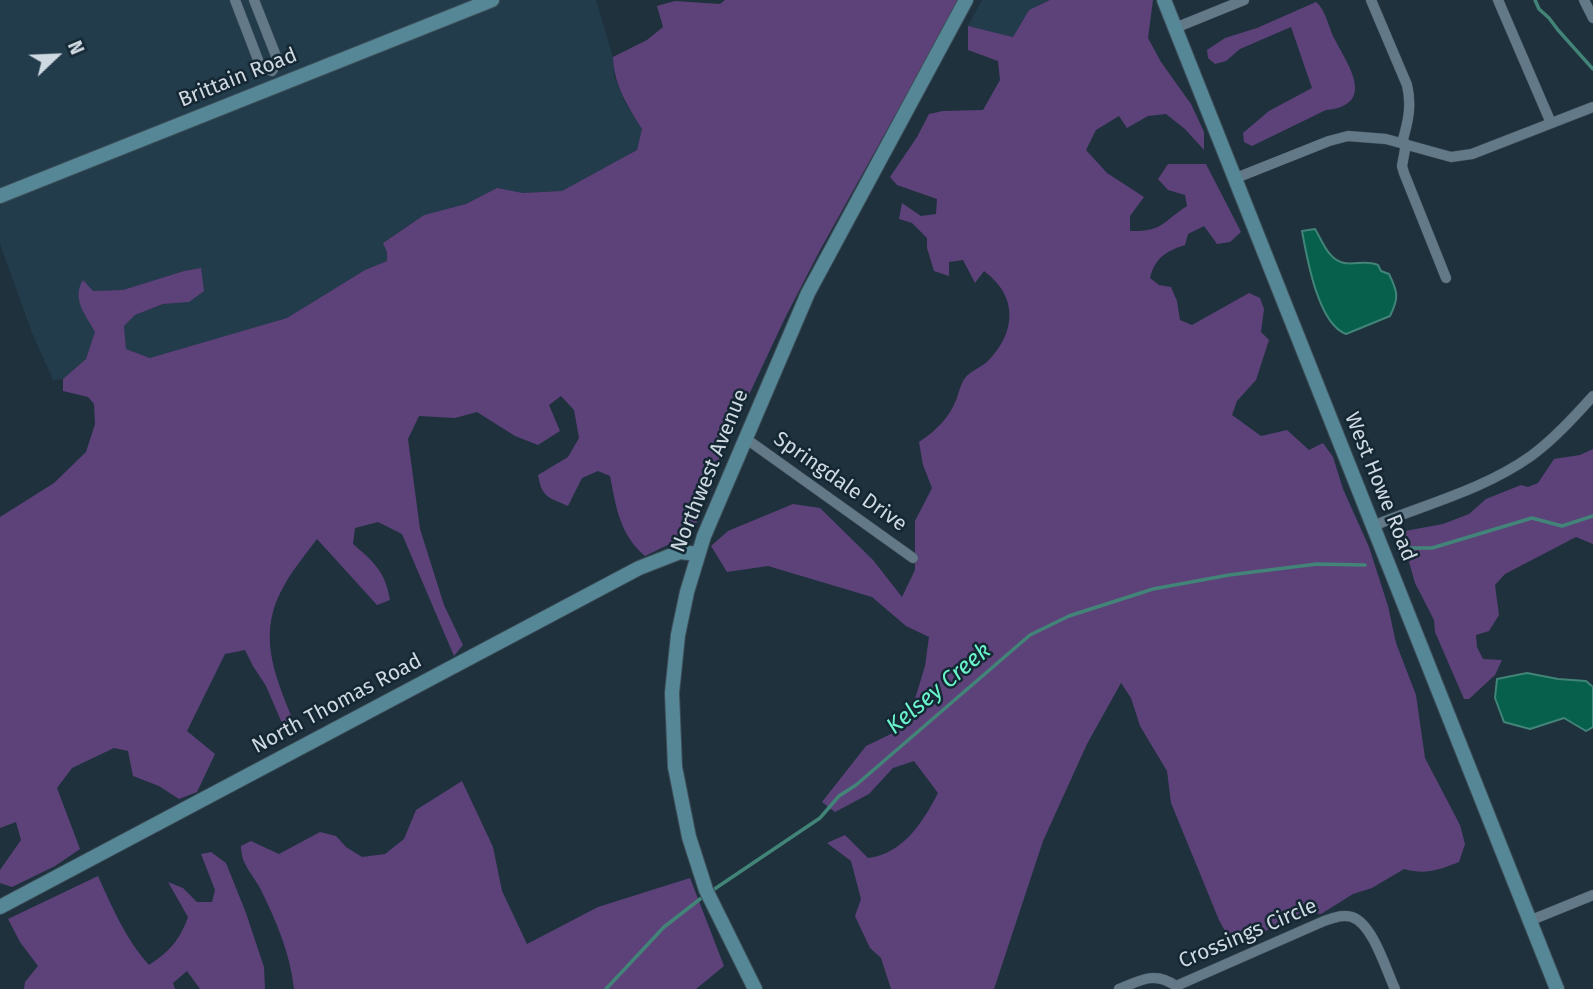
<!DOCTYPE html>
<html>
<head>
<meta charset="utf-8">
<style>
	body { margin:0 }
	#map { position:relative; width:1593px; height:989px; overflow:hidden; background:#1e313d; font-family:"Fira Sans",sans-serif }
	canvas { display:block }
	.north { position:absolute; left:21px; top:21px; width:70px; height:70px; -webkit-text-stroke:5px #142733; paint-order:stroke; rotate:67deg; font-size:19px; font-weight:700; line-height:28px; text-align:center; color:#ced9e1 }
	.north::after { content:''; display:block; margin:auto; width:24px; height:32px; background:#ced9e1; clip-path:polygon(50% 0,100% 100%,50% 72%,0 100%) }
</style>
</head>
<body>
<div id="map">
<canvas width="1593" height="989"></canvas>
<div class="north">N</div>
</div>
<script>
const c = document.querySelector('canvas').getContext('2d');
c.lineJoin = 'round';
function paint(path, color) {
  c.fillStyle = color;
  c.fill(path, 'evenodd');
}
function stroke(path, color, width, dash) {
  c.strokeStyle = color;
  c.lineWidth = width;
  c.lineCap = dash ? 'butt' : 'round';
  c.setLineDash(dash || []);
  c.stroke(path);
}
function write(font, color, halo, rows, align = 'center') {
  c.font = font + ' "Fira Sans",sans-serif';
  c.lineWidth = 5;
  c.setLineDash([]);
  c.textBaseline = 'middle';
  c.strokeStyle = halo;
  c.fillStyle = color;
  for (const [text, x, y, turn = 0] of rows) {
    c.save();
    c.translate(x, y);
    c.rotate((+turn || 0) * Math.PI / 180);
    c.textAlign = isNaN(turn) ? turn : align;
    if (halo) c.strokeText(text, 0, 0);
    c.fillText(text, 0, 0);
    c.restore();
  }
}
paint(new Path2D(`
	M 0,0 L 596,0 L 613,57 L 614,76 L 625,102 L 642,129 L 637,150 L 562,191 L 523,193 L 497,188 L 466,204 L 424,215 L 384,242 L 387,252 L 387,261 L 365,270 L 287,318 L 178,351 L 151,358 L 126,349 L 124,326 L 135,315 L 164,304 L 189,302 L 201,268 L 184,271 L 123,290 L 93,291 L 83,280 L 88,319 L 95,332 L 86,359 L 63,379 L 53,380 L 32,333 L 0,244 Z
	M 982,0 L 1050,0 L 1029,10 L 1013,37 L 968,26 Z`), '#223c4c');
paint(new Path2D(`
	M 725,0 L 959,0 L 819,252 L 785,318 L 714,469 L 697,522 L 684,537 L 645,556 C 620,535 616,507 610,476 L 598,471 L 582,478 L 568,506 C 548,497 542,498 538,475 L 568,457 L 579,438 L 574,410 L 561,396 L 549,405 L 560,431 L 538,445 L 515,436 L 477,412 L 455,418 L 419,416 L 408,439 L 420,529 L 444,605 L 463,645 L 454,656 L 402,534 L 378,522 L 355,528 L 353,544 C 374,562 385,571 390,600 L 377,605 L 317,539 C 306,554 294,568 285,584 C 256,632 274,674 293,720 L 285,730 L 266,686 L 253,666 L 245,650 L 225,654 L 187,731 L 215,754 L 197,792 L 179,799 L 159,786 L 133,776 L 128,751 L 114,748 L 72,768 L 57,788 L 80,849 L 55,866 L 12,887 L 0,883 L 0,870 L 21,840 L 16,822 L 0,828 L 0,517 L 54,483 L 86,452 L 95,424 L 94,404 L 88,397 L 63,391 L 63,379 L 86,359 L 95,332 C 86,315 71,299 83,280 L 93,291 L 123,290 L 184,271 L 201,268 L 204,291 L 189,302 L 163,304 L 135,315 L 124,326 L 126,349 L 150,358 L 287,318 L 365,270 L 387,261 L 387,252 L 383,243 L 424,215 L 466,204 L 497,188 L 523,193 L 562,191 L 637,150 L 642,129 C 627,105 614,85 613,57 L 647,40 L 663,27 L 657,6 L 675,1 L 720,4 Z
	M 1050,0 L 1153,0 L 1148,38 L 1161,62 L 1191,104 L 1204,132 L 1204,150 L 1185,129 L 1166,114 L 1148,116 L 1127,128 L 1119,116 L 1096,130 L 1086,150 L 1107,173 L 1144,197 L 1130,216 L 1130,231 C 1163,232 1162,222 1187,206 L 1185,195 L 1168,190 L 1158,179 L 1168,164 L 1206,164 L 1241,232 L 1230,242 L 1217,244 L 1204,226 L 1188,234 L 1185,245 C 1166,251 1155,258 1150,278 L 1159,285 L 1171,287 L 1177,301 L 1180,320 L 1192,325 L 1249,293 L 1260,298 L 1264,309 L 1261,332 L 1269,340 L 1256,380 L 1237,401 L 1232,415 L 1261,436 L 1287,430 L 1309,450 L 1323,443 L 1333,457 L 1343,489 L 1369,547 L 1388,606 L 1396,643 L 1416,695 L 1425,758 L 1460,825 L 1465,844 L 1459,862 C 1439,870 1425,875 1404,869 L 1372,888 L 1353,894 L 1321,914 L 1305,912 L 1253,937 L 1231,942 L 1219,920 L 1171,803 L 1167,771 L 1140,726 L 1131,698 L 1121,683 L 1087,744 L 1043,841 L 994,989 L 891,989 L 881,958 L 870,948 L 855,916 L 861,899 L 851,861 L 827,843 L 845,835 L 868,858 C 903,854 923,822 938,793 L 914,761 L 893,768 L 869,794 L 835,812 L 822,802 L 866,746 L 893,733 L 908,722 L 925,666 L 929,637 L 906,626 L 872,597 L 768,566 L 727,572 L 711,546 L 728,531 L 793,504 L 820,508 L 873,560 L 902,597 L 915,570 L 915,521 L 932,488 L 923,465 L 919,442 C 937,430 949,418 957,398 C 959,392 961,383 965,378 C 970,371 980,368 987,362 C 1016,333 1019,297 984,271 L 975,283 L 963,260 L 949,262 L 949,276 L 934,271 L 927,248 L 927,238 L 912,223 L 899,219 L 902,203 L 921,216 L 936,214 L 937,199 L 897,185 L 890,177 L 917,137 L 929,114 L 943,111 L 983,110 L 1000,80 L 998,61 L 968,50 L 968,26 L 1013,37 L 1029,10 Z
	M 1316,2 C 1325,9 1328,25 1333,36 C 1346,62 1379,105 1326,110 L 1252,146 L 1244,142 L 1243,133 L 1269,111 L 1312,88 L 1291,27 L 1240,49 L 1226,61 L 1215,64 L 1208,58 L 1207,50 L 1225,38 L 1257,28 Z
	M 1593,449 L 1593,544 L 1576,537 L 1505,574 L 1495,585 L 1499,615 L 1489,631 L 1476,635 L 1477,647 L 1483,659 L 1502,660 L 1495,675 L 1469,699 L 1464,699 L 1435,632 L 1434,620 L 1415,583 L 1403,541 L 1405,531 L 1443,524 L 1469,514 L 1486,499 L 1521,485 L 1528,487 L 1538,483 L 1554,459 L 1580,455 Z
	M 462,781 L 493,847 L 502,891 L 527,944 L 598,907 L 690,878 L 724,966 L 696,989 L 294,989 C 290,953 277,923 261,890 C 253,874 241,865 241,846 L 251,841 L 279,854 L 320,832 L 336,836 L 346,847 L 362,857 L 385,854 L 404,839 L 416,810 Z
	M 211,852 L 226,863 L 246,913 L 264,967 L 265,989 L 200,989 L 187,971 L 173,983 L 175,989 L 24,989 L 25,982 L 38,966 L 20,942 L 8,919 L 98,876 C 112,907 126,940 149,965 C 169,952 180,940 188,917 L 168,882 L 183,888 L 197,902 L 212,902 L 215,890 L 201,854 Z`), '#5d427a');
const water = new Path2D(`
	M 1315,229 C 1322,240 1328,260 1344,263 C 1355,265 1366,260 1378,265 L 1381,271 L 1389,274 C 1398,292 1399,298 1390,316 L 1346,334 C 1318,324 1307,258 1302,231 Z
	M 1527,673 L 1558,679 L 1586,681 L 1593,687 L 1593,727 L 1586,731 L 1564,718 L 1530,729 L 1504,722 L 1495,698 L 1497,679 Z`);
paint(water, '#06604b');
stroke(water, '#428478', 2);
stroke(new Path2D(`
	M 1535,0 L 1539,9 L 1549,18 L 1558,30 L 1593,69
	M 1407,548 L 1432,548 L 1532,518 L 1562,526 L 1593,516
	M 710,892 L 820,818 L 839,796 L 856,785 L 1030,635 L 1069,616 L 1153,589 L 1229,575 L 1317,564 L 1365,565
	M 606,989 L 664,927 L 704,896`), '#428478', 3.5);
const street = new Path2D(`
	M 235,0 L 260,65 L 272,71 L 278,61 L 254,0
	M 1371,0 L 1407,85 C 1412,106 1408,122 1402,143
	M 1498,0 L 1551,123
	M 1584,0 L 1593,18
	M 1175,28 L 1244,0
	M 1406,144 L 1402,166 L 1404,173 L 1446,278
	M 1236,178 L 1329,141 L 1348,136 L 1386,139 L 1451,157 L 1472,154 L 1593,107
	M 745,438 L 913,558
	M 1373,526 C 1426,504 1483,490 1531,456 C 1554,439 1574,417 1593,396
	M 1529,921 L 1593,895
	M 1176,986 L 1324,921 C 1334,918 1342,914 1352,917 C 1373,924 1386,970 1395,989
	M 1119,989 C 1141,980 1155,971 1176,986`);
const secondary = new Path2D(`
	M 1164,0 L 1557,989
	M 0,196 L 492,0
	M 0,907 L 639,568 L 680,552 L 698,554
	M 755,989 L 706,890 L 689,837 L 675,767 L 672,693 L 678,635 L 687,592 L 704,536 L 808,293 L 966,0`);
stroke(street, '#3e4e59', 11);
stroke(secondary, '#3e4e59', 16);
stroke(street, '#647988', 10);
stroke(secondary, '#558796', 14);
write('21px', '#ced9e1', '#142733', [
	["Brittain Road",238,78,-22],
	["Northwest Avenue",710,471,-68],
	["Springdale Drive",840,482,35],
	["West Howe Road",1380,487,68],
	["North Thomas Road",337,704,-28],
	["Crossings Circle",1248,934,-23]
]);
write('italic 23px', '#6af4cb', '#142733', [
	["Kelsey Creek",939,689,-40]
]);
</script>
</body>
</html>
